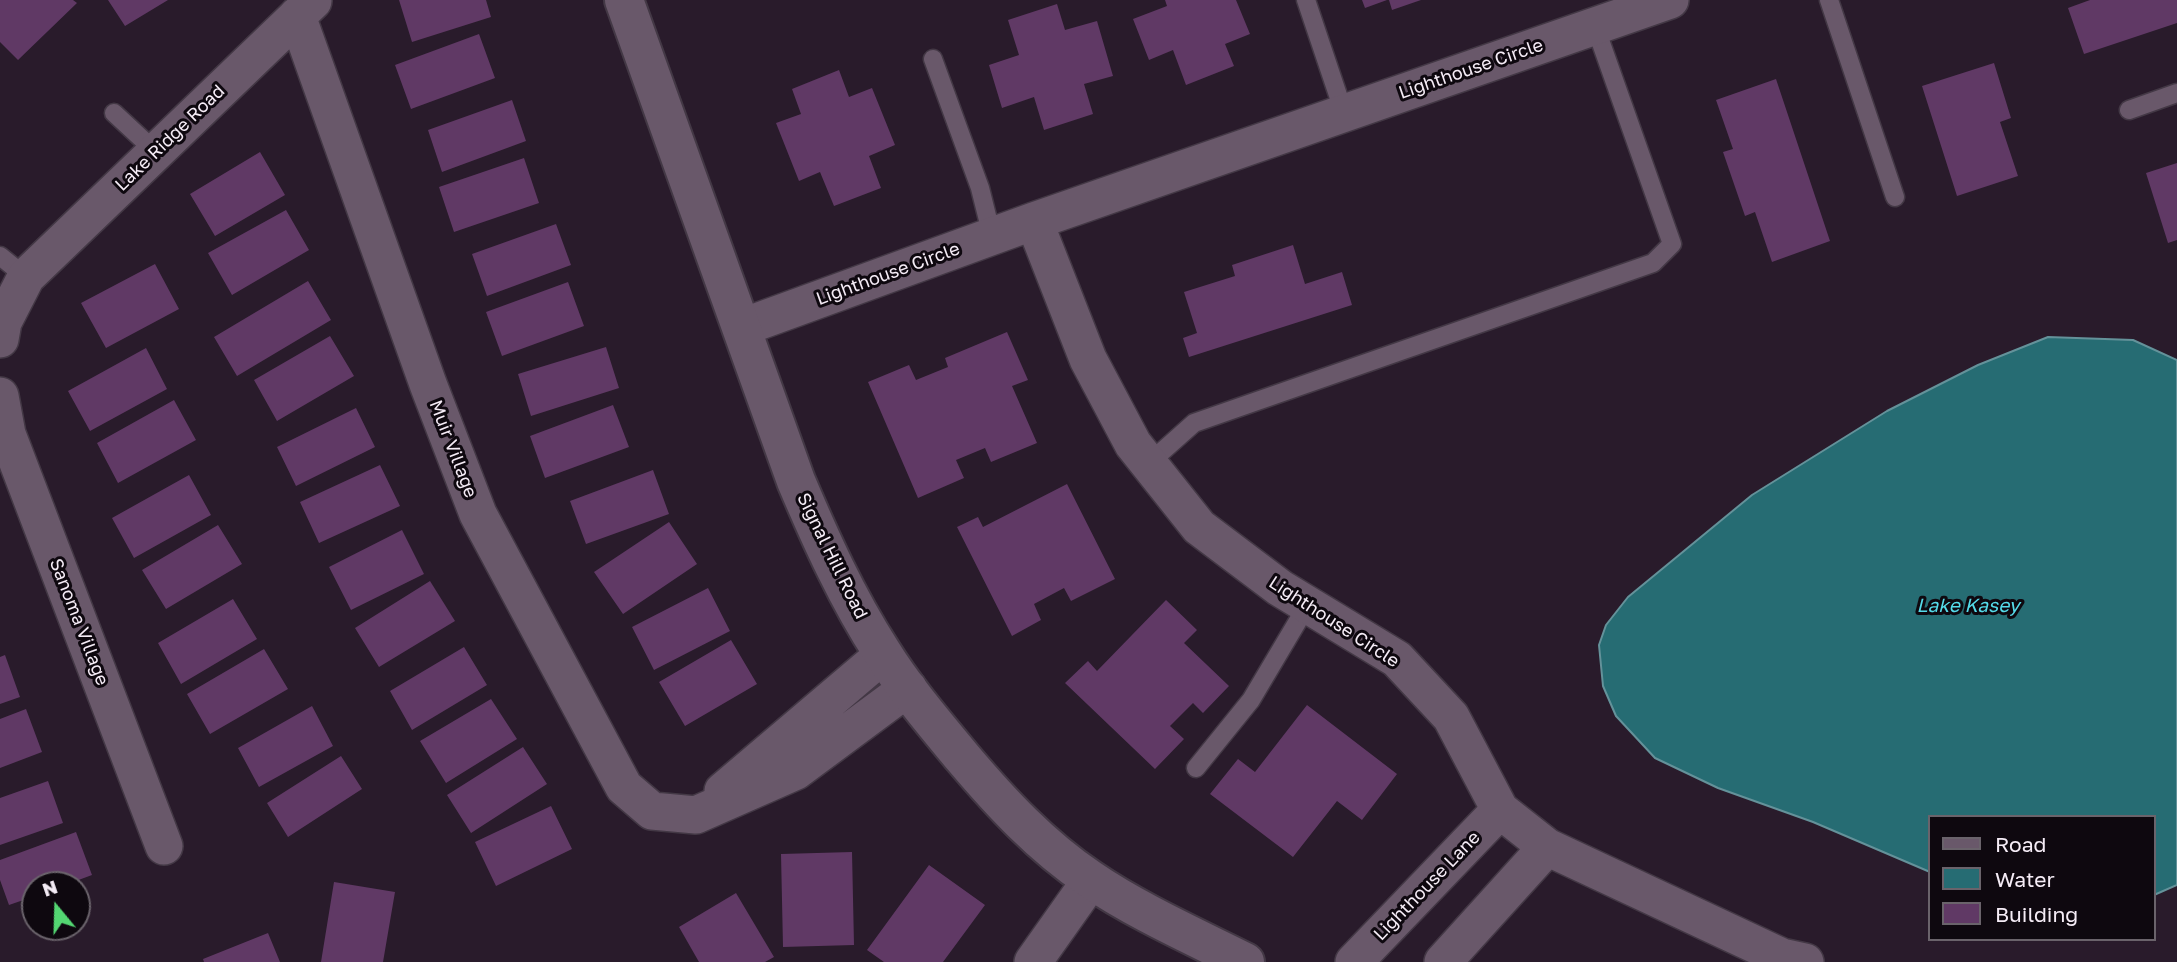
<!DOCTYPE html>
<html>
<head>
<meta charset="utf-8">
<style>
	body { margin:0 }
	#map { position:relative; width:2177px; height:962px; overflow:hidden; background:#291b2b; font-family:"Golos Text",sans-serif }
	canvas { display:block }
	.legend { position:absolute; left:1928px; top:815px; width:228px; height:126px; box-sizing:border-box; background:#0e080f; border:2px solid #6a636b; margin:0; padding:9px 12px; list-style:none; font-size:21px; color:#f5ecf6 }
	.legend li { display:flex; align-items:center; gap:14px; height:35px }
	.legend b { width:35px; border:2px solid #6a636b }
	.north { position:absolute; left:21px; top:871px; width:70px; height:70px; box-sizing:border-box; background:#0e080f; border:2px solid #6a636b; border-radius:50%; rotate:341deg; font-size:19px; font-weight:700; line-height:28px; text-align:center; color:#f5ecf6 }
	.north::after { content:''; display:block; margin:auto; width:24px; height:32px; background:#53d672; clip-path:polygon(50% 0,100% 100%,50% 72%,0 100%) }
</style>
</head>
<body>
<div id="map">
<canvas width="2177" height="962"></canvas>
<ul class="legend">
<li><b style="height:9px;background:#69586a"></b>Road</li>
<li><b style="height:19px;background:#266c73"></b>Water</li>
<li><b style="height:19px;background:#603965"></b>Building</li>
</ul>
<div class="north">N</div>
</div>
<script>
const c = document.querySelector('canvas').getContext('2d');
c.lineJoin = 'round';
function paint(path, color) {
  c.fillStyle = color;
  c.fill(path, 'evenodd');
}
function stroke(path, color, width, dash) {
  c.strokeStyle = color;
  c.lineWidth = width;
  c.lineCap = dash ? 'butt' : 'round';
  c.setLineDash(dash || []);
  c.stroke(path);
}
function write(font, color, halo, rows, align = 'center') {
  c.font = font + ' "Golos Text",sans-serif';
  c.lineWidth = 6;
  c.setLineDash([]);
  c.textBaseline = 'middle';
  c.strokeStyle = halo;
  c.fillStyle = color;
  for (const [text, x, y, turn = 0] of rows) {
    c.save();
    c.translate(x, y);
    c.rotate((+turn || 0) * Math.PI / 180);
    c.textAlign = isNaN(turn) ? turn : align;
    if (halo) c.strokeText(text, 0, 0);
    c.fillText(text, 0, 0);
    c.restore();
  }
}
const water = new Path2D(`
	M 2048,337 L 2133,340 L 2177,360 L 2177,885 L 2154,895 L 2154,817 L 1930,817 L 1930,872 L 1813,822 L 1718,788 L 1655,758 L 1616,716 L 1603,686 L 1599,645 L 1606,625 L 1628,597 L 1752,495 L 1887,411 L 1978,365 Z`);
paint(water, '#266c73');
stroke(water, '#64929a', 2);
paint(new Path2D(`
	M 0,0 L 73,0 L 77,3 L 18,60 L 0,42 Z
	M 108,0 L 168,0 L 125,26 Z
	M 399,0 L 486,0 L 491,17 L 412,42 Z
	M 1165,0 L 1236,0 L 1250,34 L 1225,44 L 1234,66 L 1186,85 L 1173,50 L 1149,60 L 1133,19 L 1167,6 Z
	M 1362,0 L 1387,0 L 1365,8 Z
	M 1389,0 L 1421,0 L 1392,10 Z
	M 2090,0 L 2177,0 L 2177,23 L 2084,54 L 2068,8 Z
	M 1057,4 L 1065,30 L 1097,21 L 1113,76 L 1084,84 L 1093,114 L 1044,130 L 1034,97 L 1002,108 L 989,65 L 1019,55 L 1008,20 Z
	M 479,34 L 495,78 L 411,109 L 395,65 Z
	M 1994,63 L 2011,118 L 2000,122 L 2018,176 L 1957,196 L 1922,86 Z
	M 839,70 L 849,97 L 872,88 L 895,145 L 869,156 L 881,188 L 834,206 L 820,172 L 799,181 L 776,123 L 801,114 L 792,89 Z
	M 1776,79 L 1830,241 L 1772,262 L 1755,212 L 1745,216 L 1723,152 L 1733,149 L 1716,100 Z
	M 512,100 L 526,141 L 442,172 L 428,130 Z
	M 260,152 L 285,195 L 215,236 L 190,194 Z
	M 524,158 L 539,203 L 454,232 L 439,187 Z
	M 2177,163 L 2177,240 L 2168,243 L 2146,173 Z
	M 286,210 L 309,250 L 232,295 L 208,253 Z
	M 556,224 L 571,265 L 487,296 L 472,254 Z
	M 1293,245 L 1305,284 L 1342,272 L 1352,305 L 1189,357 L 1183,338 L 1197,333 L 1184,292 L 1235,276 L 1232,265 Z
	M 155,264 L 179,309 L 106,348 L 81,303 Z
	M 308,281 L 331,320 L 237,376 L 214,337 Z
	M 568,282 L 584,326 L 502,356 L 486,312 Z
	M 1007,332 L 1028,380 L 1012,386 L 1037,443 L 991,462 L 985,448 L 956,460 L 964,478 L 918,498 L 868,382 L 909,365 L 916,380 L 948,367 L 945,358 Z
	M 330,336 L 354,376 L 277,421 L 254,380 Z
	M 606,347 L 619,388 L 531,416 L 518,374 Z
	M 146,348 L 167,389 L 90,431 L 68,391 Z
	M 174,400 L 196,440 L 118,483 L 97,443 Z
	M 613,405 L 629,447 L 545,478 L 530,436 Z
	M 356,408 L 375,447 L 296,486 L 277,447 Z
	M 380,465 L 400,506 L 319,543 L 300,502 Z
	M 653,470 L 669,514 L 586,544 L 570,501 Z
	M 189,475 L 211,515 L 134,558 L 112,518 Z
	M 1067,484 L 1115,579 L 1071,601 L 1064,588 L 1034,604 L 1041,620 L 1012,636 L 957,527 L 978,517 L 983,527 Z
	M 669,522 L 697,564 L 623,614 L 594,572 Z
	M 218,525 L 242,564 L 166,609 L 142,570 Z
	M 402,530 L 424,574 L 351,610 L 329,567 Z
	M 430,581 L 455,621 L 379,667 L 355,628 Z
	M 708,588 L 730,631 L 654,670 L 632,627 Z
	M 233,599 L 257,639 L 181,684 L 158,643 Z
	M 1166,600 L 1197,630 L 1184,643 L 1229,686 L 1203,713 L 1193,703 L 1170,726 L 1184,739 L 1155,769 L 1065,683 L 1088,661 L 1097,671 Z
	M 731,640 L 757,684 L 685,726 L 659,682 Z
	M 464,647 L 487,685 L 412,730 L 390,691 Z
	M 264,649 L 288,689 L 210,734 L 187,694 Z
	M 5,655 L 20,697 L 0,704 L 0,657 Z
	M 491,699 L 517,739 L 446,783 L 420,741 Z
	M 1307,705 L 1397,774 L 1362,820 L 1337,801 L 1293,857 L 1210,794 L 1238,759 L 1255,772 Z
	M 312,706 L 333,746 L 259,787 L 238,748 Z
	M 26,709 L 42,752 L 0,768 L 0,719 Z
	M 523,747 L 547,784 L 471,833 L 447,795 Z
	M 341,756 L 362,789 L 288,837 L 267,803 Z
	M 48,781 L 63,823 L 0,845 L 0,798 Z
	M 551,806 L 572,849 L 496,886 L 475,842 Z
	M 76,832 L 92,875 L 65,885 L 35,885 L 35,896 L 9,905 L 0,880 L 0,860 Z
	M 852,852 L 854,945 L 783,947 L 781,854 Z
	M 929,865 L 985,905 L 943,962 L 884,962 L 867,950 Z
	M 334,882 L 395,892 L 383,962 L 321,962 Z
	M 736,893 L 774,957 L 765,962 L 699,962 L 679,927 Z
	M 268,933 L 280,962 L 204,962 L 203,959 Z`), '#603965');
const service = new Path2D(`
	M 1306,0 L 1344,113
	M 1829,0 L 1895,197
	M 933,59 L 980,188 L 992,236
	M 2129,110 L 2177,93
	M 114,113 L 156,152
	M 0,256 L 26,277
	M 1148,464 L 1194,423 L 1653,263 L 1672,244 L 1595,26
	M 1196,768 L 1251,700 L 1308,604`);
const minor = new Path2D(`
	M 297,16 L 428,384 L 478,514 L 624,787 L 652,811 L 696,815 L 796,771 L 908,688
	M 1034,221 L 1088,359 L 1133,444 L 1199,527 L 1280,588 L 1397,659 L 1451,717 L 1500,810 L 1547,847 L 1782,957 L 1805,962
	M 743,327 L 1034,221 L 1670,0
	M 0,339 L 3,322 L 26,277 L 313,1
	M 0,396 L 7,434 L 164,846
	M 723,791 L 883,655
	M 1033,962 L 1091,880
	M 1354,962 L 1500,810
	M 1443,962 L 1547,847`);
const tertiary = new Path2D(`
	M 624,0 L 796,481 C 821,540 847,598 882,652 C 905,689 935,724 963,758 C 1001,803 1041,846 1090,879 C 1135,910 1195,937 1245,962`);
stroke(service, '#433845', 21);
stroke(minor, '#433845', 40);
stroke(tertiary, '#433845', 42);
stroke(service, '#69586a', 18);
stroke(minor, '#69586a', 37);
stroke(tertiary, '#69586a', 38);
write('18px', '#f5ecf6', '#0e080f', [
	["Lighthouse Circle",1471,69,-19],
	["Lake Ridge Road",170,138,-44],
	["Lighthouse Circle",888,274,-20],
	["Muir Village",453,449,69],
	["Signal Hill Road",832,556,64],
	["Sanoma Village",79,622,69],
	["Lighthouse Circle",1334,622,33],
	["Lighthouse Lane",1427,886,-46]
]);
write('italic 19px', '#55dbea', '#0e080f', [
	["Lake Kasey",1968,606]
]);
</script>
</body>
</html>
